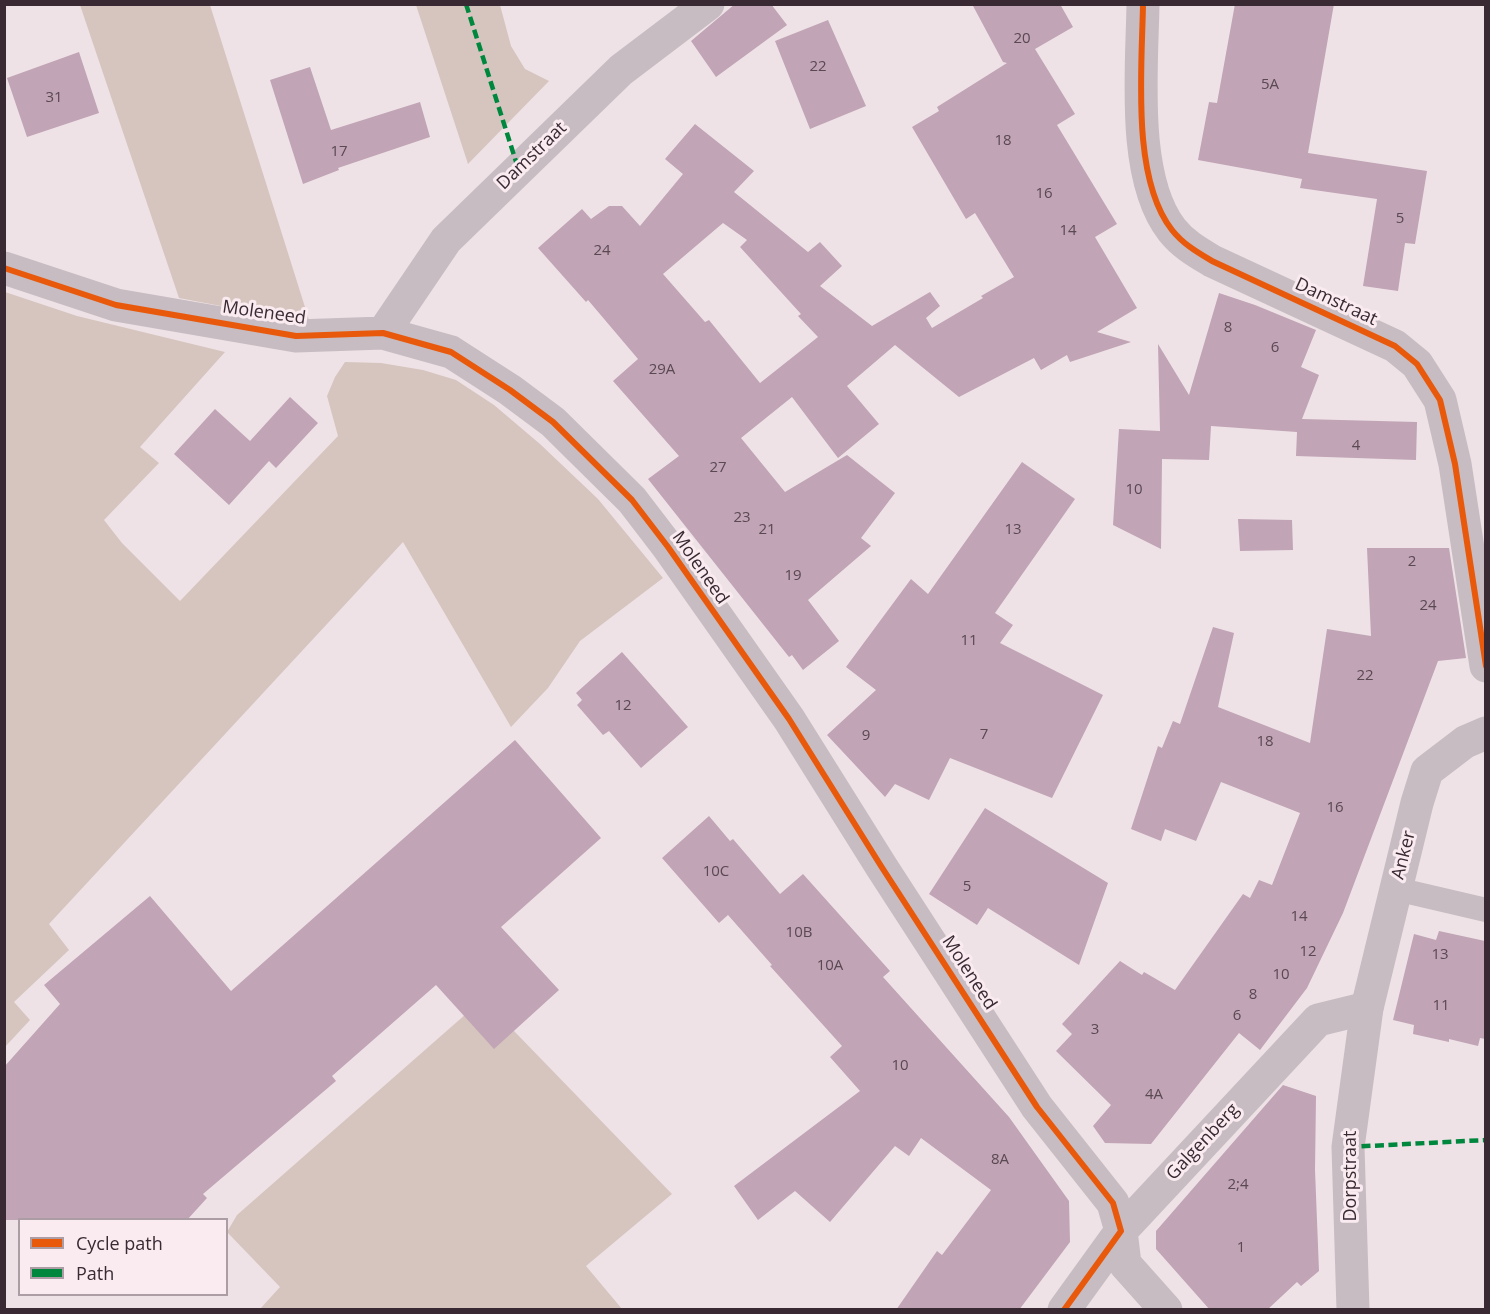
<!DOCTYPE html>
<html>
<head>
<meta charset="utf-8">
<style>
	body { margin:0 }
	#map { position:relative; width:1490px; height:1314px; overflow:hidden; background:#eee2e6; font-family:"Open Sans",sans-serif }
	canvas { display:block }
	.frame { position:absolute; inset:0; border:6px solid #382932; pointer-events:none }
	.legend { position:absolute; left:18px; top:1218px; width:210px; height:78px; box-sizing:border-box; background:#faebf0; border:2px solid #ac9da4; margin:0; padding:8px 10px; list-style:none; font-size:18px; color:#382932 }
	.legend li { display:flex; align-items:center; gap:12px; height:30px }
	.legend b { width:30px; border:2px solid #ac9da4 }
</style>
</head>
<body>
<div id="map">
<canvas width="1490" height="1314"></canvas>
<div class="frame"></div>
<ul class="legend">
<li><b style="height:8px;background:#e8590c"></b>Cycle path</li>
<li><b style="height:8px;background:#00873e"></b>Path</li>
</ul>
</div>
<script>
const c = document.querySelector('canvas').getContext('2d');
c.lineJoin = 'round';
function paint(path, color) {
  c.fillStyle = color;
  c.fill(path, 'evenodd');
}
function stroke(path, color, width, dash) {
  c.strokeStyle = color;
  c.lineWidth = width;
  c.lineCap = dash ? 'butt' : 'round';
  c.setLineDash(dash || []);
  c.stroke(path);
}
function write(font, color, halo, rows, align = 'center') {
  c.font = font + ' "Open Sans",sans-serif';
  c.lineWidth = 6;
  c.setLineDash([]);
  c.textBaseline = 'middle';
  c.strokeStyle = halo;
  c.fillStyle = color;
  for (const [text, x, y, turn = 0] of rows) {
    c.save();
    c.translate(x, y);
    c.rotate((+turn || 0) * Math.PI / 180);
    c.textAlign = isNaN(turn) ? turn : align;
    if (halo) c.strokeText(text, 0, 0);
    c.fillText(text, 0, 0);
    c.restore();
  }
}
paint(new Path2D(`
	M 80,5 L 210,5 L 310,323 L 179,298 Z
	M 416,5 L 500,5 L 511,46 L 525,69 L 549,81 L 468,164 Z
	M 5,292 L 77,316 L 225,352 L 140,447 L 159,463 L 104,520 L 122,543 L 180,601 L 338,436 L 327,396 L 335,377 L 345,362 L 381,363 L 423,370 L 456,380 L 494,405 L 540,444 L 598,499 L 663,578 L 580,641 L 548,688 L 511,727 L 403,542 L 49,924 L 69,950 L 14,1002 L 30,1020 L 5,1047 Z
	M 483,999 L 672,1194 L 586,1266 L 622,1309 L 260,1309 L 280,1287 L 227,1232 L 237,1215 Z`), '#d6c5be');
paint(new Path2D(`
	M 735,4 L 771,4 L 787,25 L 716,77 L 691,41 Z
	M 972,4 L 1060,4 L 1073,27 L 1035,49 L 1075,114 L 1057,125 L 1117,224 L 1095,237 L 1137,308 L 1097,332 L 1131,342 L 1070,362 L 1067,355 L 1041,370 L 1034,358 L 959,397 L 895,345 L 847,386 L 879,424 L 838,458 L 792,397 L 741,438 L 785,492 L 847,455 L 895,493 L 861,538 L 871,546 L 808,600 L 839,641 L 803,670 L 792,655 L 789,657 L 648,479 L 679,456 L 613,381 L 638,359 L 588,300 L 586,302 L 538,248 L 582,209 L 591,219 L 609,206 L 622,206 L 640,226 L 683,174 L 665,159 L 695,124 L 754,171 L 734,192 L 808,252 L 820,242 L 842,266 L 820,286 L 872,326 L 930,292 L 940,306 L 926,318 L 932,328 L 983,298 L 981,296 L 1014,277 L 975,213 L 966,219 L 912,127 L 939,111 L 937,107 L 1007,63 L 1003,62 ZM 723,223 L 747,240 L 740,247 L 801,314 L 798,316 L 818,337 L 760,383 L 709,320 L 705,322 L 663,274 Z
	M 1235,4 L 1334,4 L 1308,153 L 1427,171 L 1415,244 L 1405,243 L 1398,291 L 1363,286 L 1377,199 L 1300,188 L 1302,179 L 1198,160 L 1209,102 L 1217,103 Z
	M 828,20 L 866,106 L 810,129 L 775,41 Z
	M 79,52 L 99,113 L 27,137 L 7,78 Z
	M 310,67 L 331,130 L 420,102 L 430,137 L 338,168 L 339,170 L 303,184 L 270,80 Z
	M 1219,293 L 1255,305 L 1316,330 L 1301,367 L 1319,375 L 1302,419 L 1417,422 L 1416,460 L 1296,456 L 1297,432 L 1211,426 L 1209,460 L 1162,459 L 1161,549 L 1113,525 L 1119,429 L 1160,431 L 1158,344 L 1189,395 Z
	M 290,397 L 318,423 L 276,468 L 269,461 L 229,505 L 174,454 L 215,409 L 250,441 Z
	M 1022,462 L 1075,499 L 995,613 L 1013,625 L 1000,643 L 1103,695 L 1052,798 L 950,758 L 929,800 L 895,784 L 885,797 L 827,735 L 876,690 L 846,667 L 911,579 L 928,594 Z
	M 1238,519 L 1292,520 L 1293,550 L 1240,551 Z
	M 1367,548 L 1449,548 L 1466,658 L 1438,661 L 1343,913 L 1307,988 L 1260,1050 L 1239,1033 L 1151,1144 L 1105,1143 L 1093,1126 L 1111,1105 L 1056,1051 L 1072,1034 L 1062,1024 L 1120,961 L 1142,975 L 1144,972 L 1175,990 L 1243,894 L 1250,898 L 1259,880 L 1272,885 L 1300,813 L 1221,782 L 1196,841 L 1165,829 L 1161,841 L 1131,829 L 1158,746 L 1162,748 L 1173,721 L 1180,724 L 1213,627 L 1234,633 L 1218,707 L 1310,743 L 1327,629 L 1371,636 Z
	M 622,652 L 688,727 L 641,768 L 609,731 L 603,735 L 577,705 L 582,700 L 576,693 Z
	M 515,740 L 601,838 L 501,927 L 559,990 L 494,1049 L 436,985 L 332,1076 L 336,1081 L 203,1194 L 207,1198 L 187,1220 L 4,1220 L 4,1067 L 60,1004 L 44,985 L 150,896 L 231,991 Z
	M 985,808 L 1108,883 L 1079,965 L 988,908 L 977,925 L 929,894 Z
	M 709,816 L 730,841 L 733,839 L 780,894 L 803,874 L 890,971 L 883,977 L 1009,1117 L 1069,1201 L 1070,1242 L 1019,1310 L 896,1310 L 937,1251 L 942,1255 L 991,1190 L 921,1138 L 909,1156 L 895,1146 L 830,1222 L 795,1191 L 758,1220 L 734,1186 L 860,1091 L 830,1057 L 842,1046 L 770,966 L 772,965 L 728,915 L 719,923 L 662,858 Z
	M 1439,931 L 1485,941 L 1485,1039 L 1480,1038 L 1478,1046 L 1449,1039 L 1449,1042 L 1413,1034 L 1414,1025 L 1393,1020 L 1414,934 L 1436,940 Z
	M 1283,1085 L 1316,1096 L 1315,1170 L 1319,1271 L 1301,1286 L 1297,1282 L 1267,1310 L 1210,1310 L 1156,1249 L 1156,1231 Z`), '#c1a4b5');
stroke(new Path2D(`
	M 1396,889 L 1486,910`), '#c7bcc1', 24);
stroke(new Path2D(`
	M 1143,4 C 1142,68 1131,178 1172,230 C 1183,244 1197,252 1212,261 L 1395,346 L 1417,364 L 1440,400 L 1455,464 L 1486,666
	M 4,268 L 116,305 L 296,336 L 383,333 L 451,352 L 510,390 L 553,422 L 632,500 L 668,547 L 789,719 L 881,866 L 1037,1107 L 1113,1203 L 1121,1231 L 1125,1264 L 1166,1310
	M 383,333 L 446,240 L 621,70 L 708,4
	M 1064,1310 L 1121,1231 L 1318,1020 L 1367,1008`), '#c7bcc1', 33);
stroke(new Path2D(`
	M 1353,1310 L 1348,1147 L 1367,1008 L 1417,803 L 1427,771 L 1465,742 L 1486,733`), '#c7bcc1', 33);
stroke(new Path2D(`
	M 466,4 L 518,168
	M 1348,1147 L 1486,1140`), '#00873e', 4.5, [9, 4.5]);
stroke(new Path2D(`
	M 1143,4 C 1142,68 1131,178 1172,230 C 1183,244 1197,252 1212,261 L 1395,346 L 1417,364 L 1440,400 L 1455,464 L 1486,666
	M 4,268 L 116,305 L 296,336 L 383,333 L 451,352 L 510,390 L 553,422 L 632,500 L 668,547 L 789,719 L 881,866 L 1037,1107 L 1113,1203 L 1121,1231 L 1064,1310`), '#e8590c', 6);
write('15px', '#5a4853', null, [
	["20",1022,39],
	["22",818,67],
	["5A",1270,85],
	["31",54,98],
	["18",1003,141],
	["17",339,152],
	["16",1044,194],
	["5",1400,219],
	["14",1068,231],
	["24",602,251],
	["8",1228,328],
	["6",1275,348],
	["29A",662,370],
	["4",1356,446],
	["27",718,468],
	["10",1134,490],
	["23",742,518],
	["21",767,530],
	["13",1013,530],
	["2",1412,562],
	["19",793,576],
	["24",1428,606],
	["11",969,641],
	["22",1365,676],
	["12",623,706],
	["7",984,735],
	["9",866,736],
	["18",1265,742],
	["16",1335,808],
	["10C",716,872],
	["5",967,887],
	["14",1299,917],
	["10B",799,933],
	["12",1308,952],
	["13",1440,955],
	["10A",830,966],
	["10",1281,975],
	["8",1253,995],
	["11",1441,1006],
	["6",1237,1016],
	["3",1095,1030],
	["10",900,1066],
	["4A",1154,1095],
	["8A",1000,1160],
	["2;4",1238,1185],
	["1",1241,1248]
]);
write('18px', '#382932', '#faebf0', [
	["Damstraat",532,156,-44],
	["Damstraat",1336,302,25],
	["Moleneed",264,313,8],
	["Moleneed",700,568,55],
	["Anker",1404,855,-76],
	["Moleneed",969,973,57],
	["Galgenberg",1203,1142,-47],
	["Dorpstraat",1351,1176,-90]
]);
</script>
</body>
</html>
